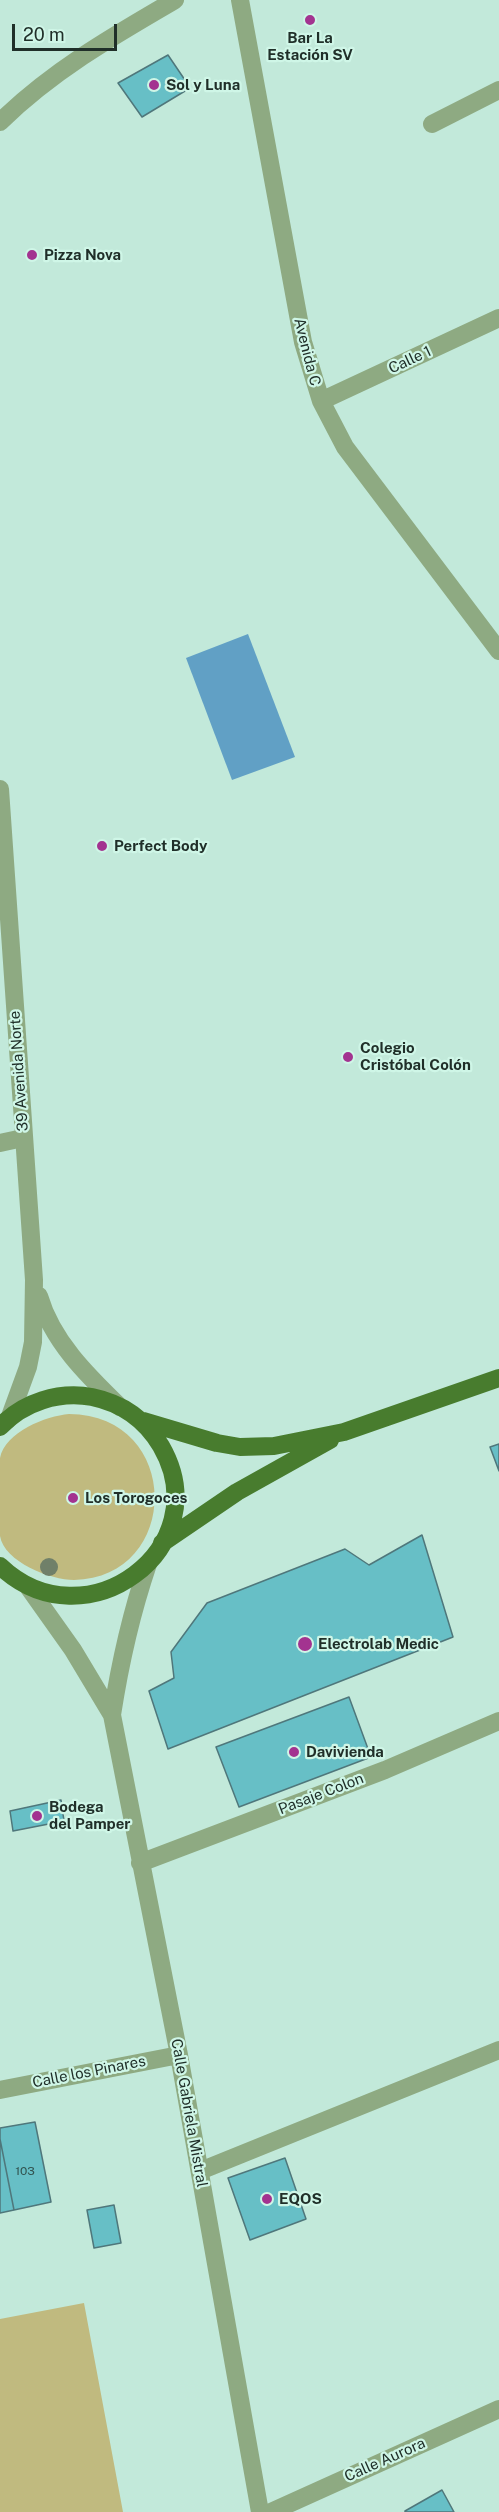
<!DOCTYPE html>
<html>
<head>
<meta charset="utf-8">
<style>
	body { margin:0 }
	#map { position:relative; width:499px; height:2512px; overflow:hidden; background:#c2e9da; font-family:"Public Sans",sans-serif }
	canvas { display:block }
	.scale { position:absolute; left:12px; top:24px; width:105px; height:27px; box-sizing:border-box; border:3px solid #202f29; border-top:0; padding-left:8px; font-size:18px; line-height:21px; white-space:nowrap; color:#202f29; -webkit-text-stroke:4px #cff6e7; paint-order:stroke }
</style>
</head>
<body>
<div id="map">
<canvas width="499" height="2512"></canvas>
<div class="scale">20 m</div>
</div>
<script>
const c = document.querySelector('canvas').getContext('2d');
c.lineJoin = 'round';
function paint(path, color) {
  c.fillStyle = color;
  c.fill(path, 'evenodd');
}
function stroke(path, color, width, dash) {
  c.strokeStyle = color;
  c.lineWidth = width;
  c.lineCap = dash ? 'butt' : 'round';
  c.setLineDash(dash || []);
  c.stroke(path);
}
function write(font, color, halo, rows, align = 'center') {
  c.font = font + ' "Public Sans",sans-serif';
  c.lineWidth = 4.5;
  c.setLineDash([]);
  c.textBaseline = 'middle';
  c.strokeStyle = halo;
  c.fillStyle = color;
  for (const [text, x, y, turn = 0] of rows) {
    c.save();
    c.translate(x, y);
    c.rotate((+turn || 0) * Math.PI / 180);
    c.textAlign = isNaN(turn) ? turn : align;
    if (halo) c.strokeText(text, 0, 0);
    c.fillText(text, 0, 0);
    c.restore();
  }
}
paint(new Path2D(`
	M 69,1414 C 183,1415 182,1578 74,1580 C 51,1580 4,1562 0,1536 C 0,1524 0,1511 0,1499 C 0,1486 0,1471 0,1458 C 5,1432 46,1416 69,1414 Z
	M 84,2303 L 123,2512 L 0,2512 L 0,2319 Z`), '#c0ba7f');
paint(new Path2D(`
	M 248,634 L 295,757 L 232,780 L 186,658 Z`), '#61a0c5');
const building = new Path2D(`
	M 168,55 L 189,86 L 185,91 L 142,117 L 118,83 Z
	M 499,1444 L 499,1471 L 490,1447 Z
	M 422,1535 L 453,1637 L 168,1749 L 149,1691 L 174,1678 L 171,1652 L 207,1603 L 345,1549 L 369,1565 Z
	M 349,1697 L 371,1757 L 239,1807 L 216,1747 Z
	M 61,1800 L 64,1821 L 13,1831 L 10,1811 Z
	M 35,2122 L 51,2202 L 14,2210 L 0,2139 L 0,2128 Z
	M 0,2139 L 14,2210 L 0,2213 Z
	M 285,2158 L 306,2219 L 250,2240 L 228,2178 Z
	M 114,2205 L 121,2243 L 94,2248 L 87,2210 Z
	M 442,2490 L 454,2512 L 405,2512 L 405,2511 Z`);
paint(building, '#67bfc6');
stroke(building, '#4f777b', 1.5);
stroke(new Path2D(`
	M 240,0 L 303,342 L 321,401 L 345,447 L 499,651
	M 0,122 C 52,71 113,36 175,0
	M 432,124 L 499,90
	M 321,401 L 499,318
	M 0,789 L 34,1280 L 33,1342 L 28,1367 L 9,1419
	M 0,1143 L 23,1138
	M 39,1296 C 52,1341 87,1375 120,1407
	M 29,1588 L 73,1650 L 112,1715 L 179,2055 L 260,2512
	M 112,1715 C 120,1663 131,1614 148,1564
	M 140,1863 L 385,1770 L 499,1721
	M 0,2090 L 179,2055
	M 200,2171 L 499,2050
	M 271,2512 L 499,2409`), '#8eaa82', 18);
stroke(new Path2D(`
	M 143,1421 L 217,1443 L 240,1447 L 274,1446 L 344,1432 L 499,1378
	M 0,1427 C 23,1402 59,1391 92,1397 C 121,1403 145,1419 161,1446 C 220,1548 85,1647 0,1566
	M 162,1543 L 237,1492 L 330,1440`), '#487c2e', 18);
c.fillStyle = '#708069';
for (const [x, y] of [
	[49,1567]
]) {
  c.beginPath();
  c.arc(x, y, 9, 0, 2 * Math.PI);
  c.fill();
}
for (const [x, y, r, color] of [
	[310,20,6,"#a33390"],
	[154,85,6,"#a33390"],
	[32,255,6,"#a33390"],
	[102,846,6,"#a33390"],
	[348,1057,6,"#a33390"],
	[73,1498,6,"#a33390"],
	[305,1644,8,"#a33390"],
	[294,1752,6,"#a33390"],
	[37,1816,6,"#a33390"],
	[267,2199,6,"#a33390"]
]) {
  const dot = new Path2D();
  dot.arc(x, y, r, 0, 2 * Math.PI);
  c.fillStyle = color;
  c.fill(dot);
  stroke(dot, '#cff6e7', 2);
}
write('12px', '#325350', null, [
	["103",25,2171]
]);
write('bold 15px', '#202f29', '#cff6e7', [
	["Bar La",310,38,"center"],
	["Estación SV",310,55,"center"],
	["Sol y Luna",166,85],
	["Pizza Nova",44,255],
	["Perfect Body",114,846],
	["Colegio",360,1048],
	["Cristóbal Colón",360,1065],
	["Los Torogoces",85,1498],
	["Electrolab Medic",318,1644],
	["Davivienda",306,1752],
	["Bodega",49,1807],
	["del Pamper",49,1824],
	["EQOS",279,2199]
], 'left');
write('15px', '#202f29', '#cff6e7', [
	["Avenida C",307,352,76],
	["Calle 1",410,360,-25],
	["39 Avenida Norte",19,1071,-94],
	["Pasaje Colon",321,1794,-21],
	["Calle los Pinares",89,2072,-11],
	["Calle Gabriela Mistral",189,2113,80],
	["Calle Aurora",385,2460,-24]
]);
</script>
</body>
</html>
